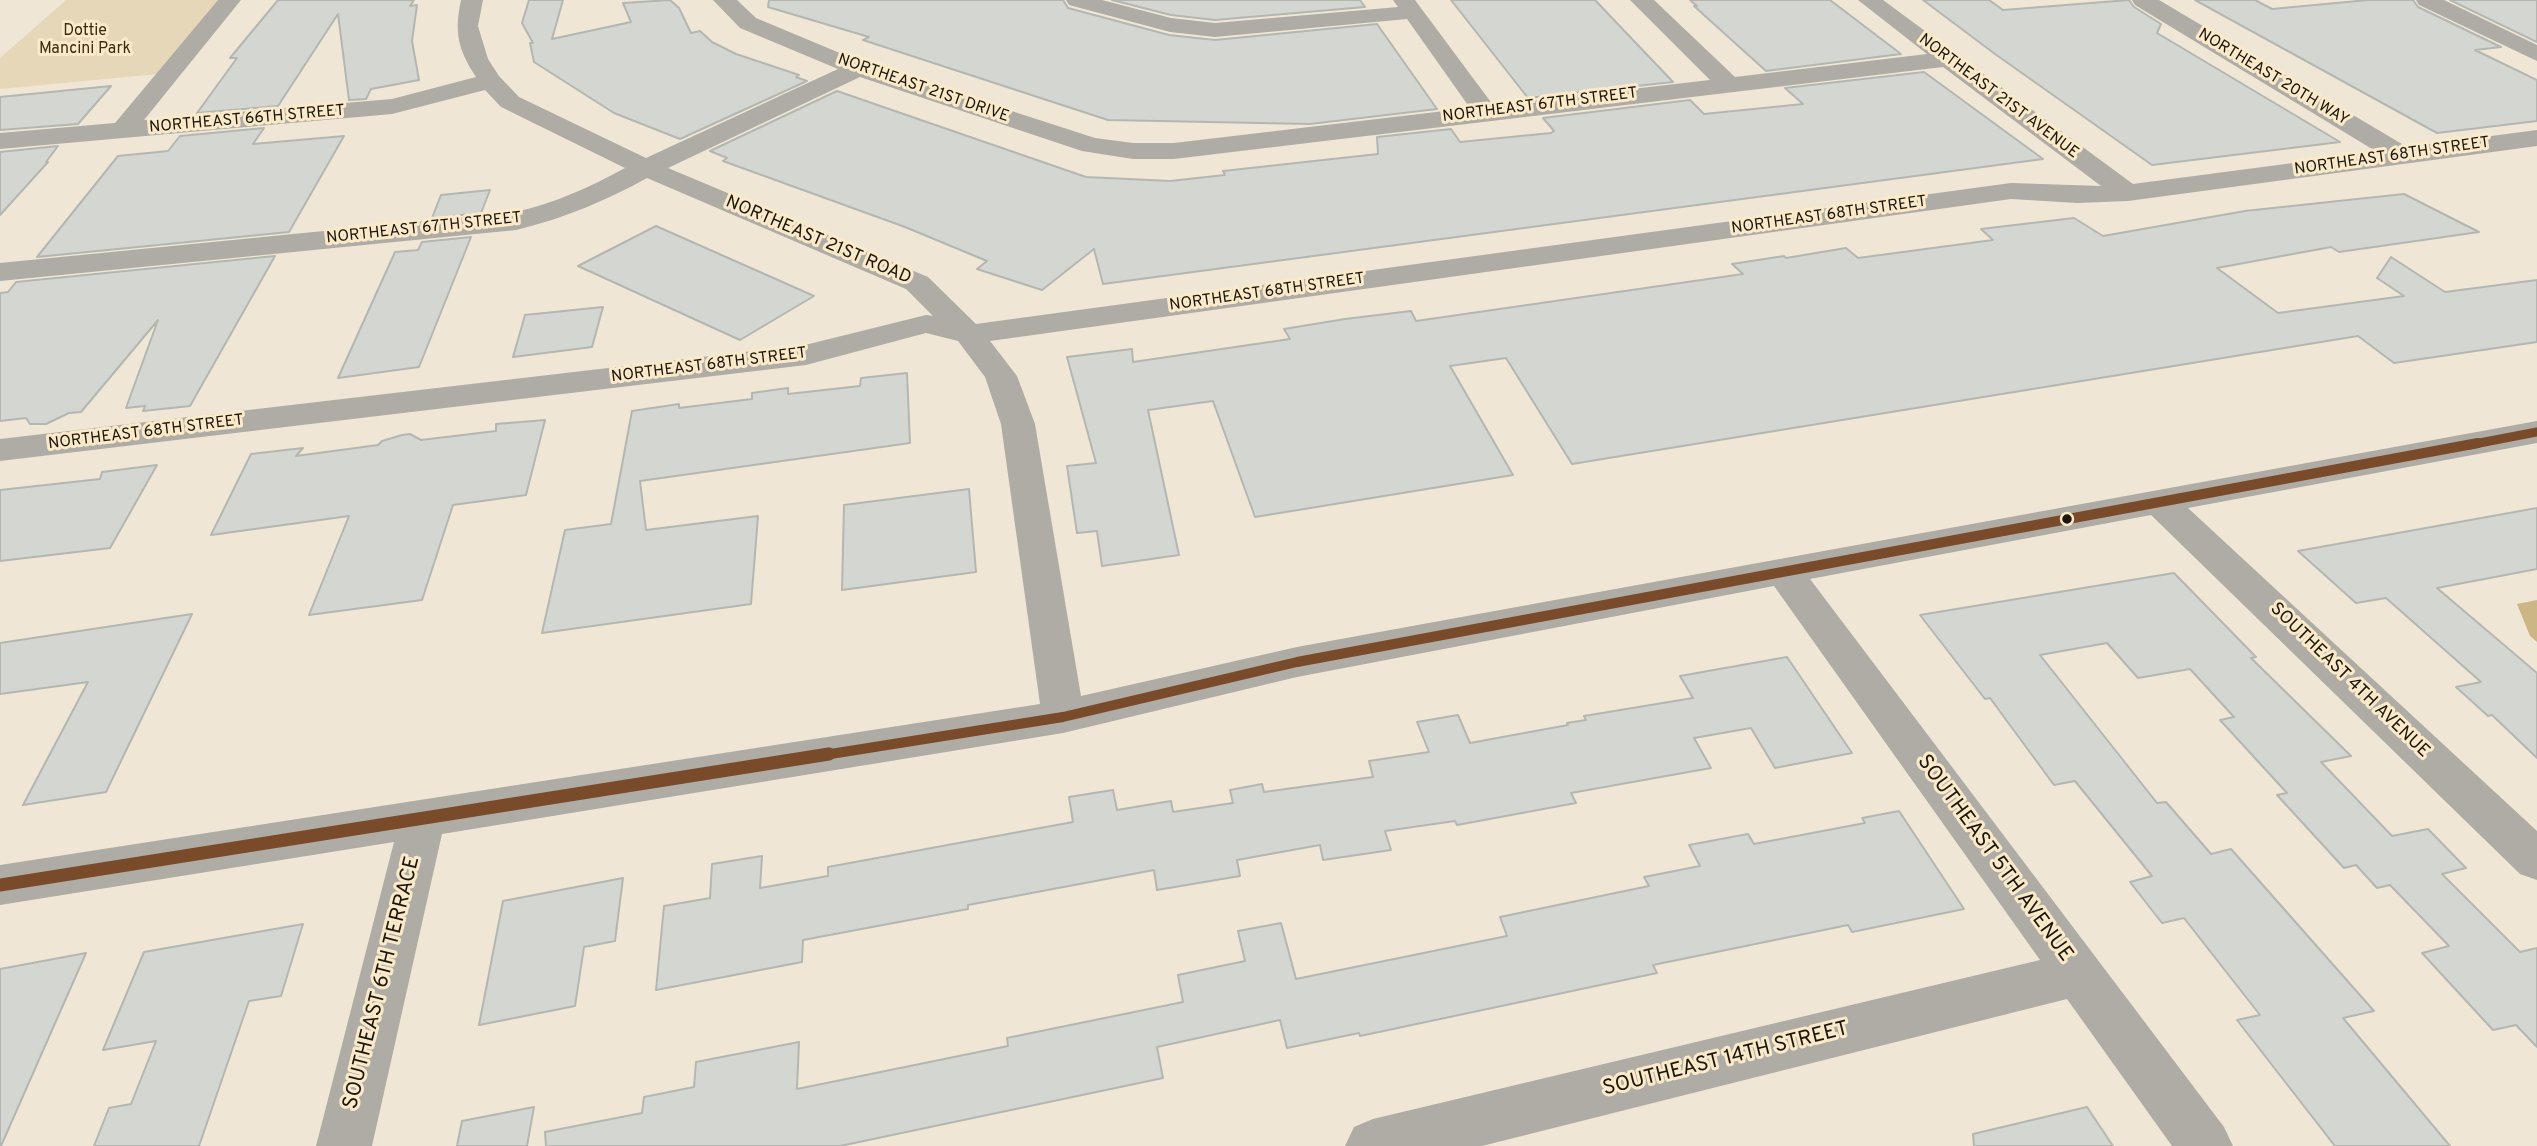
<!DOCTYPE html>
<html>
<head>
<meta charset="utf-8">
<style>
	body { margin:0 }
	canvas { display:block; background:#efe6d5 }
</style>
</head>
<body>
<canvas width="2537" height="1146"></canvas>
<script>
const c = document.querySelector('canvas').getContext('2d');
c.lineJoin = 'round';
function paint(path, color) {
  c.fillStyle = color;
  c.fill(path, 'evenodd');
}
function stroke(path, color, width, dash) {
  c.strokeStyle = color;
  c.lineWidth = width;
  c.lineCap = dash ? 'butt' : 'round';
  c.setLineDash(dash || []);
  c.stroke(path);
}
function write(font, color, halo, rows, align = 'center') {
  c.font = font + ' Overpass,sans-serif';
  c.lineWidth = 6;
  c.setLineDash([]);
  c.textBaseline = 'middle';
  c.strokeStyle = halo;
  c.fillStyle = color;
  for (const [text, x, y, turn = 0] of rows) {
    c.save();
    c.translate(x, y);
    c.rotate((+turn || 0) * Math.PI / 180);
    c.textAlign = isNaN(turn) ? turn : align;
    if (halo) c.strokeText(text, 0, 0);
    c.fillText(text, 0, 0);
    c.restore();
  }
}
paint(new Path2D(`
	M 66,0 L 218,0 L 158,74 L 0,89 L 0,58 Z`), '#e6d7b9');
paint(new Path2D(`
	M 2537,600 L 2537,642 L 2530,636 L 2517,604 Z`), '#cdb685');
const building = new Path2D(`
	M 278,0 L 414,0 L 410,6 L 417,5 L 412,41 L 419,80 L 371,89 L 366,99 L 349,100 L 338,14 L 278,106 L 197,113 L 237,58 L 230,58 Z
	M 529,0 L 563,0 L 552,39 L 631,22 L 623,3 L 670,0 L 679,8 L 691,33 L 700,31 L 712,42 L 736,54 L 799,75 L 796,77 L 807,81 L 680,139 L 614,113 L 534,62 L 530,43 L 533,43 L 522,23 Z
	M 769,0 L 1063,0 L 1068,8 L 1169,35 L 1215,40 L 1377,24 L 1437,109 L 1310,124 L 1108,120 L 863,40 L 869,37 L 768,7 Z
	M 1112,0 L 1360,0 L 1365,7 L 1215,20 L 1171,15 Z
	M 1451,0 L 1595,0 L 1673,82 L 1528,98 Z
	M 1690,0 L 1830,0 L 1901,54 L 1766,71 L 1694,6 L 1697,6 Z
	M 1923,0 L 1989,0 L 2003,10 L 2129,0 L 2134,7 L 2161,24 L 2157,33 L 2340,142 L 2152,165 L 1995,54 Z
	M 2195,0 L 2255,0 L 2272,9 L 2368,0 L 2413,0 L 2418,7 L 2501,47 L 2475,50 L 2537,80 L 2537,121 L 2437,133 Z
	M 2450,0 L 2537,0 L 2537,42 Z
	M 1924,72 L 2043,159 L 1103,284 L 1094,249 L 1042,290 L 977,269 L 987,261 L 905,227 L 723,161 L 727,158 L 710,151 L 837,91 L 1086,177 L 1170,181 L 1225,175 L 1223,171 L 1378,154 L 1377,137 L 1451,129 L 1460,142 L 1551,133 L 1554,131 L 1543,118 L 1690,100 L 1704,114 L 1803,104 L 1785,88 Z
	M 111,86 L 78,124 L 0,130 L 0,97 Z
	M 264,128 L 253,144 L 344,136 L 289,232 L 37,257 L 118,156 L 168,151 L 180,136 Z
	M 58,146 L 46,162 L 48,162 L 0,215 L 0,152 Z
	M 490,190 L 481,213 L 432,218 L 441,195 Z
	M 2404,194 L 2479,232 L 2339,252 L 2331,247 L 2217,268 L 2278,313 L 2404,296 L 2377,278 L 2391,257 L 2445,292 L 2537,280 L 2537,342 L 2394,363 L 2358,336 L 1572,464 L 1506,358 L 1450,366 L 1513,475 L 1255,517 L 1213,401 L 1148,410 L 1179,555 L 1102,566 L 1097,531 L 1077,533 L 1067,466 L 1096,463 L 1067,357 L 1132,349 L 1133,362 L 1290,339 L 1284,329 L 1345,319 L 1411,311 L 1416,321 L 1743,274 L 1732,264 L 1784,256 L 1786,258 L 1846,248 L 1858,258 L 1993,240 L 1981,229 L 2074,218 L 2103,236 L 2245,211 Z
	M 656,226 L 814,296 L 740,340 L 578,266 Z
	M 471,237 L 419,367 L 338,378 L 395,252 L 418,250 L 422,242 Z
	M 275,256 L 190,406 L 143,411 L 145,406 L 126,408 L 158,320 L 81,412 L 69,413 L 46,424 L 30,424 L 26,418 L 0,421 L 0,293 L 8,292 L 16,282 Z
	M 603,307 L 592,347 L 513,357 L 525,315 Z
	M 907,373 L 910,443 L 640,481 L 646,530 L 758,516 L 751,604 L 542,633 L 565,530 L 611,524 L 632,411 L 679,404 L 679,408 L 752,399 L 752,393 L 788,388 L 788,394 L 860,386 L 861,378 Z
	M 545,420 L 526,495 L 453,505 L 422,600 L 309,615 L 349,516 L 211,535 L 251,454 L 303,448 L 296,456 L 378,445 L 382,441 L 402,435 L 410,434 L 421,440 L 496,431 L 496,424 Z
	M 157,465 L 110,548 L 0,561 L 0,490 L 100,479 L 102,472 Z
	M 969,489 L 976,572 L 842,590 L 844,505 Z
	M 2537,508 L 2537,569 L 2437,588 L 2537,673 L 2537,758 L 2492,715 L 2488,716 L 2456,687 L 2481,682 L 2386,598 L 2356,603 L 2298,551 Z
	M 2174,573 L 2256,657 L 2251,658 L 2351,756 L 2321,762 L 2392,836 L 2428,829 L 2466,868 L 2442,874 L 2520,952 L 2537,948 L 2537,1047 L 2516,1025 L 2493,1030 L 2422,953 L 2449,946 L 2390,885 L 2377,888 L 2356,865 L 2344,868 L 2277,795 L 2287,793 L 2220,720 L 2234,717 L 2190,669 L 2138,678 L 2107,643 L 2040,655 L 2157,803 L 2166,802 L 2211,854 L 2231,849 L 2374,1011 L 2343,1018 L 2450,1146 L 2335,1146 L 2237,1020 L 2260,1015 L 2184,918 L 2162,923 L 2130,882 L 2152,876 L 2075,781 L 2054,785 L 1990,698 L 1985,699 L 1920,615 Z
	M 192,614 L 106,792 L 23,805 L 88,682 L 0,694 L 0,643 Z
	M 1787,657 L 1852,753 L 1775,768 L 1751,728 L 1694,738 L 1711,768 L 1571,793 L 1576,803 L 1457,825 L 1455,821 L 1385,831 L 1391,850 L 1323,860 L 1320,845 L 1237,860 L 1240,876 L 1157,890 L 1154,870 L 968,905 L 968,909 L 803,940 L 802,962 L 656,990 L 664,906 L 710,898 L 712,864 L 762,856 L 760,888 L 828,876 L 828,867 L 1073,822 L 1069,797 L 1113,790 L 1117,810 L 1171,801 L 1173,812 L 1233,803 L 1230,790 L 1262,784 L 1264,792 L 1373,777 L 1369,761 L 1429,752 L 1417,722 L 1458,715 L 1470,743 L 1568,725 L 1567,723 L 1586,720 L 1584,716 L 1693,698 L 1680,676 Z
	M 1899,811 L 1964,909 L 1852,932 L 1848,925 L 1653,965 L 1657,973 L 1360,1036 L 1359,1033 L 1287,1048 L 1280,1020 L 1157,1047 L 1163,1078 L 840,1146 L 546,1146 L 545,1132 L 642,1113 L 644,1097 L 694,1087 L 696,1062 L 799,1042 L 797,1089 L 1008,1046 L 1007,1038 L 1183,1002 L 1178,975 L 1245,961 L 1238,931 L 1281,923 L 1296,979 L 1507,936 L 1500,917 L 1649,886 L 1644,877 L 1700,866 L 1689,845 L 1748,834 L 1754,844 L 1865,823 L 1862,818 Z
	M 623,878 L 615,941 L 584,947 L 575,1006 L 479,1025 L 503,901 Z
	M 303,924 L 281,996 L 249,1001 L 199,1146 L 94,1146 L 109,1108 L 131,1104 L 156,1041 L 103,1050 L 144,952 Z
	M 86,953 L 1,1146 L 0,1146 L 0,969 Z
	M 534,1107 L 527,1146 L 457,1146 L 462,1121 Z
	M 2087,1107 L 2113,1146 L 1974,1146 L 1973,1134 Z`);
paint(building, '#d4d7d1');
stroke(building, '#b4b7b1', 2);
paint(new Path2D(`
	M 218,0 L 241,0 L 144,120 L 392,99 L 476,77 C 458,50 454,32 461,0 L 483,0 L 478,26 L 488,59 L 499,76 L 519,97 L 646,158 L 838,69 L 740,28 L 713,0 L 737,0 L 756,18 L 866,64 L 1095,138 L 1133,143 L 1174,143 L 1470,108 L 1407,19 L 1215,37 L 1170,32 L 1069,5 L 1066,0 L 1102,0 L 1171,18 L 1215,23 L 1398,7 L 1393,0 L 1415,0 L 1493,105 L 1710,80 L 1630,0 L 1654,0 L 1735,77 L 1927,54 L 1858,0 L 1883,0 L 2133,184 L 2377,152 L 2135,5 L 2132,0 L 2159,0 L 2407,147 L 2537,130 L 2537,146 L 2128,201 L 2077,203 L 2011,199 L 990,341 L 1017,376 L 1035,424 L 1081,696 L 1297,647 L 2537,421 L 2537,443 L 2188,508 L 2537,831 L 2537,880 L 2520,874 L 2151,515 L 1810,579 L 2224,1127 L 2233,1146 L 2172,1146 L 2067,999 L 1482,1146 L 1345,1146 L 1354,1127 L 1373,1119 L 2040,960 L 1774,586 L 1297,677 L 1063,733 L 442,834 L 372,1146 L 316,1146 L 394,842 L 0,905 L 0,865 L 1040,704 L 1001,424 L 985,377 L 958,341 L 926,333 L 806,365 L 0,461 L 0,439 L 805,345 L 926,315 L 933,316 L 906,289 L 647,178 C 603,202 565,218 516,230 L 0,281 L 0,263 L 516,212 C 555,203 590,187 625,168 L 501,107 L 485,90 L 392,114 L 0,149 L 0,133 L 115,123 ZM 1943,67 L 2101,186 L 2011,183 L 976,324 L 928,277 L 668,168 L 860,77 L 1082,151 L 1133,159 L 1174,159 Z
	M 2416,0 L 2444,0 L 2537,45 L 2537,61 L 2419,5 Z`), '#afaca5');
stroke(new Path2D(`
	M 2469,445 L 2537,432`), '#7a4b2a', 9);
stroke(new Path2D(`
	M 818,756 L 1063,717 L 1297,662 L 2478,443`), '#7a4b2a', 10);
stroke(new Path2D(`
	M 0,885 L 829,754`), '#7a4b2a', 13);
for (const [x, y, r, color] of [
	[2067,519,6,"#1c160b"]
]) {
  const dot = new Path2D();
  dot.arc(x, y, r, 0, 2 * Math.PI);
  c.fillStyle = color;
  c.fill(dot);
  stroke(dot, '#faeaca', 2.5);
}
write('16px', '#3a2d11', '#faeaca', [
	["Dottie",85,32],
	["Mancini Park",85,50]
]);
write('16px', '#1c160b', '#faeaca', [
	["NORTHEAST 20TH WAY",2273,78,31],
	["NORTHEAST 21ST DRIVE",923,89,19],
	["NORTHEAST 21ST AVENUE",1998,97,37],
	["NORTHEAST 67TH STREET",1540,106,-7],
	["NORTHEAST 66TH STREET",247,120,-5],
	["NORTHEAST 68TH STREET",2392,157,-8],
	["NORTHEAST 68TH STREET",1829,216,-8],
	["NORTHEAST 67TH STREET",424,229,-6],
	["NORTHEAST 68TH STREET",1267,293,-8],
	["NORTHEAST 68TH STREET",709,366,-7],
	["NORTHEAST 68TH STREET",146,433,-7]
]);
write('18px', '#1c160b', '#faeaca', [
	["NORTHEAST 21ST ROAD",818,241,23],
	["SOUTHEAST 4TH AVENUE",2349,681,44]
]);
write('21px', '#1c160b', '#faeaca', [
	["SOUTHEAST 5TH AVENUE",1994,859,54],
	["SOUTHEAST 6TH TERRACE",383,983,-76],
	["SOUTHEAST 14TH STREET",1726,1060,-14]
]);
</script>
</body>
</html>
